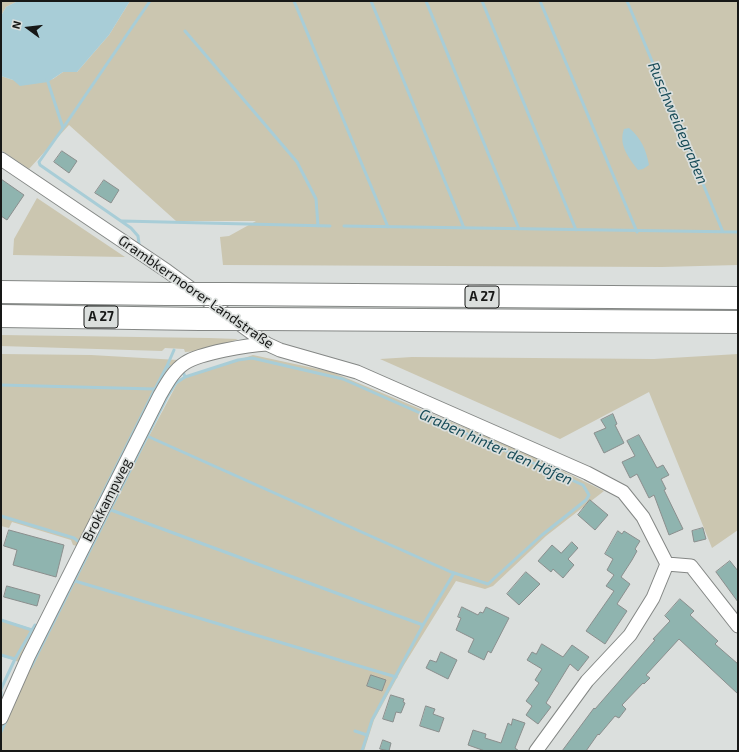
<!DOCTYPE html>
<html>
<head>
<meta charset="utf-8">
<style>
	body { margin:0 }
	#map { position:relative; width:739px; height:752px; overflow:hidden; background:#dbdfdd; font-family:"Exo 2",sans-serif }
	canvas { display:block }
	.frame { position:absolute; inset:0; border:2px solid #171817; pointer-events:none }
	.north { position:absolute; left:8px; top:8px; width:40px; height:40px; -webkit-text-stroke:3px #dbdfdd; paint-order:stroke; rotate:285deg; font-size:11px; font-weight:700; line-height:16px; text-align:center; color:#171817 }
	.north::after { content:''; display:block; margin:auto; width:14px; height:18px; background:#171817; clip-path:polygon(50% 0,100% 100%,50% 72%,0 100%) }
</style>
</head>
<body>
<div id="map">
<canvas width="739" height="752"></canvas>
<div class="frame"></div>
<div class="north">N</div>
</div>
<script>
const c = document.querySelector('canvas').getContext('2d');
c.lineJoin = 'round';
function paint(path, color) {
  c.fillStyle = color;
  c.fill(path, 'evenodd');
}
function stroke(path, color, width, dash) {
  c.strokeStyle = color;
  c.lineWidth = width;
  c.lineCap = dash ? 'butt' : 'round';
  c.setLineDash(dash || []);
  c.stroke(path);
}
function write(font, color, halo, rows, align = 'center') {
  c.font = font + ' "Exo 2",sans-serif';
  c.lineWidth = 3.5;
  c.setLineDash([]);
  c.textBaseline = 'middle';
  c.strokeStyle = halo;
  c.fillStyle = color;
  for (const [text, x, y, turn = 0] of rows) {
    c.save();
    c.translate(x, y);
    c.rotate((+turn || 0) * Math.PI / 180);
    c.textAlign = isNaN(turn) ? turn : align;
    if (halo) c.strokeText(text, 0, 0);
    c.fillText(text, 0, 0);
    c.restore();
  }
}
paint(new Path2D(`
	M 1,1 L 18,1 L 6,7 L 1,16 Z
	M 130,1 L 738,1 L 738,265 L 662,267 L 223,265 L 220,237 L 229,236 L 256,221 L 176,221 L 69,125 L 29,169 L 1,150 L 1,76 L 13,80 L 40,82 L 53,79 L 63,72 L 77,72 L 109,35 Z
	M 37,198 L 125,257 L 13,255 L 14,239 Z
	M 1,335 L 209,338 L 238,339 C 221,347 203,351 185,352 L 184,349 L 165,348 L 162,351 L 1,346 Z
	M 1,354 L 91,355 L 178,360 L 81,547 L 73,545 L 71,540 L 12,522 L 9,528 L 1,526 Z
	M 738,354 L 738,530 L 712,548 L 649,392 L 560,439 L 380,359 L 412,357 L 654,359 Z
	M 253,355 L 332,372 L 528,454 L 604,491 L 546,536 L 493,586 L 485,589 L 456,581 L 404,665 L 374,720 L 364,751 L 1,751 L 1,732 L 33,654 L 179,380 Z
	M 1,619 L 36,630 L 19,662 L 1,656 Z`), '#cbc6b0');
paint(new Path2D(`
	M 18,1 L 130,1 L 109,35 L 77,72 L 63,72 L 48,82 L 20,86 L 13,80 L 1,76 L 1,16 L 6,7 Z
	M 629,128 C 641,138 646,149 649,165 L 643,169 L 638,170 C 629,158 618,145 624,129 Z`), '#a8cdd7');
stroke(new Path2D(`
	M 294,1 L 388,227
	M 371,1 L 464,228
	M 426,1 L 519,229
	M 482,1 L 576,230
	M 540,1 L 637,232
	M 627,1 L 723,232
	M 185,31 L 297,162 L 316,199 L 318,226
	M 47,79 L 63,128 L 39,162 L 40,165 L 131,228 L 138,236 L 139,244
	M 63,128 L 150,1
	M 122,221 L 330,226
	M 344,226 L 738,232
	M 170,367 L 167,366 L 174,350
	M 1,385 L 155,389
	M 147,436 L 451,572 L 488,584 L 542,535 L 586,500 L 589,495 L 583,485 L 343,379 L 252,358 L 238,360 L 185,377 L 184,374
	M 95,509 L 155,389 L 167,366
	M 111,510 L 423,625
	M 1,516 L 74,538 L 79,542
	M 75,581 L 396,677
	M 1,620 L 32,630 L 35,625
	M 1,655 L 15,659
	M 31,667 L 167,397 L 176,383 L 185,377
	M 1,689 L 15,659 L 32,630
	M 1,692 L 1,696
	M 355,731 L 367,735
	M 1,732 L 6,721
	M 362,751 L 372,720 L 423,625 L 454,573`), '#a8cdd7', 3);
const building = new Path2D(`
	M 62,151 L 77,161 L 69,173 L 54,162 Z
	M 1,179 L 24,195 L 7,220 L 1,216 Z
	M 104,180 L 119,190 L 111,203 L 95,193 Z
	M 613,414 L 617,424 L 615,425 L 624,443 L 604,453 L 594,433 L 606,428 L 601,420 Z
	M 639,435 L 657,468 L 663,465 L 669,475 L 661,479 L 666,489 L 664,490 L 683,529 L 669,535 L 654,495 L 649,498 L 637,474 L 630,478 L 622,462 L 635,456 L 627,441 Z
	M 590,500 L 608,515 L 595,530 L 578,515 Z
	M 703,528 L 706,539 L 694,542 L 692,531 Z
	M 9,530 L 64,545 L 56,577 L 13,565 L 17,550 L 4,546 Z
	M 618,531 L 622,534 L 624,531 L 640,541 L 635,549 L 637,551 L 632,560 L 621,577 L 630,584 L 617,604 L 627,611 L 605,644 L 586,631 L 614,591 L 606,586 L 614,575 L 607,570 L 613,559 L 605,554 Z
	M 572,542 L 578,548 L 568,559 L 574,565 L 563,578 L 553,569 L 551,572 L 538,561 L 552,545 L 561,553 Z
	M 730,561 L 738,571 L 738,602 L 716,572 Z
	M 526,572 L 540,584 L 519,605 L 507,594 Z
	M 7,586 L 40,595 L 37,606 L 4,597 Z
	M 680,599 L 694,611 L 690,615 L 718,641 L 715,644 L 738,664 L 738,694 L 679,639 L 646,675 L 650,678 L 644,684 L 643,683 L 622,705 L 626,709 L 619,718 L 615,716 L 599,735 L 598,734 L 586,751 L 562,751 L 594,708 L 595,709 L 655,640 L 653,639 L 670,621 L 665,616 Z
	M 462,607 L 478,615 L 480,612 L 483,613 L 486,607 L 509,618 L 491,653 L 488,651 L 484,660 L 468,652 L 474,639 L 456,630 L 461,618 L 458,617 Z
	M 542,644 L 563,657 L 572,645 L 589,657 L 578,671 L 570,664 L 546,703 L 551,707 L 538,724 L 526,715 L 532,706 L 526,701 L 539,683 L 535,680 L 542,669 L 527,660 L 532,652 L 536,654 Z
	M 441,652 L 457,660 L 448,679 L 426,668 L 430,660 L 436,662 Z
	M 371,675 L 386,680 L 382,691 L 367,686 Z
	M 391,695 L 404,699 L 403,702 L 405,703 L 401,713 L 396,712 L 393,722 L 383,719 Z
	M 426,706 L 435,709 L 433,714 L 444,718 L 439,732 L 420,726 Z
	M 513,719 L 525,723 L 515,748 L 519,751 L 485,751 L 468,745 L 473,730 L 486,734 L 485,738 L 501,743 L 508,723 L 511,725 Z
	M 383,740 L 391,743 L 389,751 L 380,749 Z`);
paint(building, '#8fb4af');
stroke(building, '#8a8e8d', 1);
const minor = new Path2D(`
	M 1,159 L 167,271 L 267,344 L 280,350 L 357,372 L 587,473 L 623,492 L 643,517 L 667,564 L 653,598 L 630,635 L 587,681 L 536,751
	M 667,564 L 691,566 L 738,626
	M 1,718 L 28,657 L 160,395 C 167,383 174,370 185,363 C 200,353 248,345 267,344`);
const motorway = new Path2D(`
	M 1,292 L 167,294
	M 226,294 L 738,298
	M 1,316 L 200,319
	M 263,319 L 738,322`);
stroke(minor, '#848785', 15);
stroke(motorway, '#848785', 24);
stroke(minor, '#fff', 13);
stroke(motorway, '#fff', 22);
const motorwayBridge = new Path2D(`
	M 167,294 L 226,294
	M 200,319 L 263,319`);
stroke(motorwayBridge, '#848785', 24, []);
stroke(motorwayBridge, '#fff', 22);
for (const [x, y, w] of [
	[482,297,34],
	[101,317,34]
]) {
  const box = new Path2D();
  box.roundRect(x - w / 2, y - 11, w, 22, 3);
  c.fillStyle = '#dbdfdd';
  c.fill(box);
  stroke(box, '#171817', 1);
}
write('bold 13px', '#171817', null, [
	["A 27",482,297],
	["A 27",101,317]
]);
write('14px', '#171817', '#dbdfdd', [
	["Grambkermoorer Landstraße",196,292,35],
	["Brokkampweg",107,500,-63]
]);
write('italic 15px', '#174b57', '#dbdfdd', [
	["Ruschweidegraben",678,123,67],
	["Graben hinter den Höfen",496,447,24]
]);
</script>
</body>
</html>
